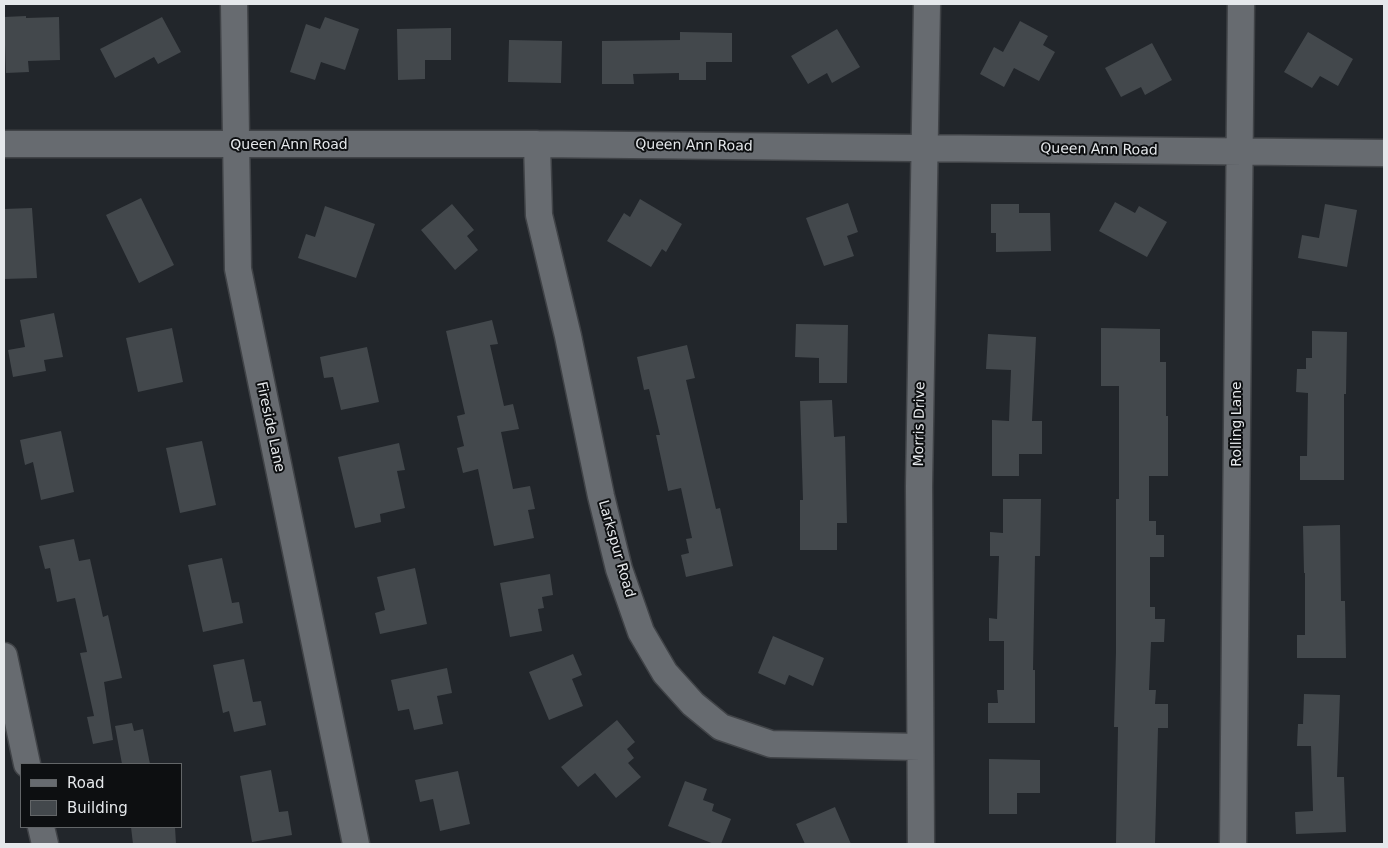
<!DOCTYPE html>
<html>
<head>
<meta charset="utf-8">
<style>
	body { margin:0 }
	#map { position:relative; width:1388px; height:848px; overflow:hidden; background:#22262b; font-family:"DejaVu Sans",sans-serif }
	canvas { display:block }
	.frame { position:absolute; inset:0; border:5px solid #e5e8eb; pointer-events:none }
	.legend { position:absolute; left:20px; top:763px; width:162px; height:65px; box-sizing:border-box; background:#0d0f11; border:1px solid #636668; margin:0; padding:6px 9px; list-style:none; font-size:15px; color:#e5e8eb }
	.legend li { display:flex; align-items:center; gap:10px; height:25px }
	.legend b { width:25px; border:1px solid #636668 }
</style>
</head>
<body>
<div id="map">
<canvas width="1388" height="848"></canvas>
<div class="frame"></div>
<ul class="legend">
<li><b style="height:6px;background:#676b70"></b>Road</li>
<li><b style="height:14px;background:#43484c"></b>Building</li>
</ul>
</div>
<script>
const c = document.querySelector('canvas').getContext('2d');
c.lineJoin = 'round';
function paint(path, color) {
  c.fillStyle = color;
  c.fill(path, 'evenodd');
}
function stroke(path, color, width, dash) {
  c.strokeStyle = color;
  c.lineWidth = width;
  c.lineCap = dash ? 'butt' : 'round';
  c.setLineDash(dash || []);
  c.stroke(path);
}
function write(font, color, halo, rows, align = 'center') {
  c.font = font + ' "DejaVu Sans",sans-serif';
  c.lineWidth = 4;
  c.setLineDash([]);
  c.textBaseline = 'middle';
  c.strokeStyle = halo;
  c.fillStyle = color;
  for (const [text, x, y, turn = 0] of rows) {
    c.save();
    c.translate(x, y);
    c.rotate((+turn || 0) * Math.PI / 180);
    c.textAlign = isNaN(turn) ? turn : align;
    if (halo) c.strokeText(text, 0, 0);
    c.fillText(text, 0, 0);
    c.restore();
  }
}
paint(new Path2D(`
	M 26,16 L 26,18 L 59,17 L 60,60 L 28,61 L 29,72 L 6,73 L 4,17 Z
	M 162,17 L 181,52 L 158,64 L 154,57 L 115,78 L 100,49 Z
	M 325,17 L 359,29 L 345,70 L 321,62 L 315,80 L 290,72 L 306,24 L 320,29 Z
	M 1020,21 L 1048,36 L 1043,45 L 1055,52 L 1039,81 L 1014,68 L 1004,87 L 980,74 L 994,47 L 1003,52 Z
	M 451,28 L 451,60 L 425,60 L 425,79 L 398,80 L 397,29 Z
	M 837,29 L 860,67 L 832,83 L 827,73 L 808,84 L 791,56 Z
	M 680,32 L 732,33 L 732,62 L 706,62 L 706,80 L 679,80 L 679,73 L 633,74 L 634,84 L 602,84 L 602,41 L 680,40 Z
	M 1308,32 L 1353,59 L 1338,86 L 1320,76 L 1312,88 L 1284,72 Z
	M 509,40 L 562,41 L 561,83 L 508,82 Z
	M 1152,43 L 1172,80 L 1145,95 L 1141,87 L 1121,97 L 1105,68 Z
	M 141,198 L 174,265 L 139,283 L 106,215 Z
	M 640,199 L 682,224 L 666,252 L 662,249 L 651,267 L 607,241 L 624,213 L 630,217 Z
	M 1115,202 L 1135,213 L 1139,206 L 1167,222 L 1147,257 L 1099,231 Z
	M 848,203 L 858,232 L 847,236 L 854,256 L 824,266 L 806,218 Z
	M 452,204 L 474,230 L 467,236 L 478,250 L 455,270 L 421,230 Z
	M 991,204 L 1019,204 L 1019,213 L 1050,213 L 1051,251 L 996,252 L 996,233 L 991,233 Z
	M 1325,204 L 1357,210 L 1347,267 L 1298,258 L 1302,235 L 1319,238 Z
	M 325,206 L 375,224 L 356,278 L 298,258 L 306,234 L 315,237 Z
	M 32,208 L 37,278 L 4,279 L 4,209 Z
	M 54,313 L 63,357 L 44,360 L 46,371 L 13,377 L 8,350 L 25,347 L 20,320 Z
	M 492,320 L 498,344 L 490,345 L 504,406 L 513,404 L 519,429 L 501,432 L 513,489 L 530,486 L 535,509 L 528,510 L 534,538 L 494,546 L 478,469 L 463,473 L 457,448 L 464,446 L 457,416 L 465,414 L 446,331 Z
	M 796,324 L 848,325 L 847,383 L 819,383 L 819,358 L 795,357 Z
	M 172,328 L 183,382 L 138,392 L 126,338 Z
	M 1101,328 L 1160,329 L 1160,362 L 1166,362 L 1166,416 L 1168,416 L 1168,476 L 1149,476 L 1149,521 L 1156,521 L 1156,535 L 1164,535 L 1164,557 L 1150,557 L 1150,607 L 1155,607 L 1155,619 L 1165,619 L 1164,642 L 1151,642 L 1149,690 L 1156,690 L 1155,704 L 1168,704 L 1168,728 L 1158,728 L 1155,844 L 1116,844 L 1118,727 L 1114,727 L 1116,652 L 1116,499 L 1119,499 L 1119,386 L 1101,386 Z
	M 1312,331 L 1347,332 L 1346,394 L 1344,394 L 1344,480 L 1300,480 L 1300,456 L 1307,456 L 1308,393 L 1296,392 L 1297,369 L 1306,369 L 1306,358 L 1312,358 Z
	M 988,334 L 1036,337 L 1032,421 L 1042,421 L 1042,454 L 1019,454 L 1019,476 L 992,476 L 992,420 L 1009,421 L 1011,370 L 986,369 Z
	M 687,345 L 695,378 L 686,380 L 716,509 L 720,508 L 733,566 L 686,577 L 681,555 L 689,553 L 686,539 L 692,538 L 681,488 L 668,491 L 656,435 L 660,435 L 649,389 L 644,390 L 637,357 Z
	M 367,347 L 379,402 L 341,410 L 333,377 L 324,378 L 320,357 Z
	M 832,400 L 834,437 L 845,436 L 847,523 L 837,523 L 837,550 L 800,550 L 800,500 L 803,500 L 800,401 Z
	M 61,431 L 74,492 L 41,500 L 33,462 L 25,465 L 20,440 Z
	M 202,441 L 216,505 L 180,513 L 166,448 Z
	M 399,443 L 405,470 L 397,471 L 405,508 L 380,514 L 381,522 L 355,528 L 338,457 Z
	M 1003,499 L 1041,499 L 1040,556 L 1035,556 L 1033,670 L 1035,670 L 1035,723 L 988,723 L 988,703 L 998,703 L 997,690 L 1004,690 L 1004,641 L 989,641 L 989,618 L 997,619 L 999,556 L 990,556 L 990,532 L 1003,533 Z
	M 1340,525 L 1341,601 L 1345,601 L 1346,658 L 1297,658 L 1297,635 L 1305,635 L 1305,573 L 1304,573 L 1303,526 Z
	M 74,539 L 79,561 L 90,559 L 103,617 L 108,615 L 122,678 L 104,682 L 113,740 L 93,744 L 87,717 L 94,716 L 80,653 L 87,652 L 75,598 L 57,602 L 50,568 L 45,569 L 39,546 Z
	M 222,558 L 232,603 L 239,602 L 243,623 L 203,632 L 188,565 Z
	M 415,568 L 427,624 L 380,634 L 375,613 L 385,610 L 377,577 Z
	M 550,574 L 553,595 L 542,597 L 544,608 L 538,609 L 542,631 L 510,637 L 500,583 Z
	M 773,636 L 824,658 L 813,686 L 789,675 L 785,685 L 758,673 Z
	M 573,654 L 582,675 L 572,679 L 583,706 L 549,720 L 529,672 Z
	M 244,659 L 253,702 L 261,701 L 266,725 L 234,732 L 229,711 L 223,713 L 213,665 Z
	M 447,668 L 452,693 L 437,696 L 443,724 L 414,730 L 409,709 L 398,711 L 391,680 Z
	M 1304,694 L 1340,695 L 1337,777 L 1344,777 L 1346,832 L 1296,834 L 1295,812 L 1313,811 L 1311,746 L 1297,746 L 1298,724 L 1303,724 Z
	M 617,720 L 635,742 L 627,749 L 634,758 L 628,763 L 641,777 L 616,798 L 595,773 L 578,787 L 561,767 Z
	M 132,723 L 134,731 L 143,729 L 150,764 L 122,764 L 115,726 Z
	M 989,759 L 1040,760 L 1040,793 L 1017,793 L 1017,814 L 989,814 Z
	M 271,770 L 279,812 L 288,811 L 292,835 L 252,842 L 240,776 Z
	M 458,771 L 470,824 L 440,831 L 433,799 L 420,802 L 415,780 Z
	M 685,781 L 707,789 L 703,800 L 714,804 L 712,811 L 731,819 L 721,844 L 714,844 L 668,826 Z
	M 835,807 L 851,844 L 805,844 L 796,824 Z
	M 131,827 L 175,827 L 176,844 L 133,844 Z`), '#43484c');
const minor = new Path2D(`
	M 234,4 L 238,269 L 356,844
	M 4,144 L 537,144 L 1384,153
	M 537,144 L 539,215 L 568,336 L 601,496 L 619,569 L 641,632 L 665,673 L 693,704 L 721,727 L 771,744 L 920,747
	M 4,656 L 27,764
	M 41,827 L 45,844
	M 921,844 L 919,486 L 927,4
	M 1233,844 L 1241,4`);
stroke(minor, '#404347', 29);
stroke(minor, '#676b70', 26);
write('14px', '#e5e8eb', '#0d0f11', [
	["Queen Ann Road",289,145],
	["Queen Ann Road",694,146,1],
	["Queen Ann Road",1099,150,1],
	["Morris Drive",920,424,-89],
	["Rolling Lane",1237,424,-90],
	["Fireside Lane",270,427,78],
	["Larkspur Road",616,549,74]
]);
</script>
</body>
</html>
